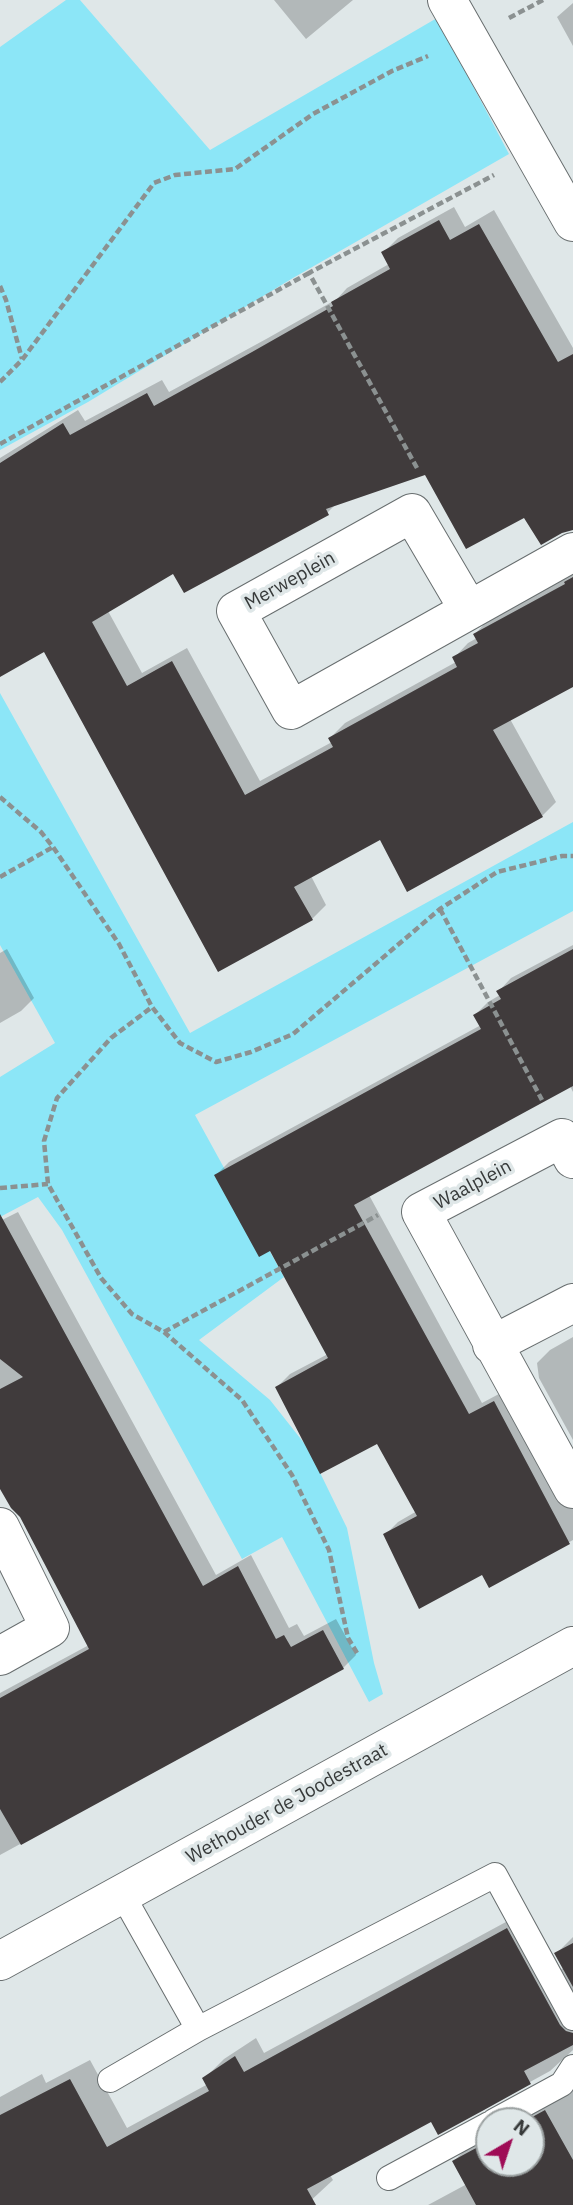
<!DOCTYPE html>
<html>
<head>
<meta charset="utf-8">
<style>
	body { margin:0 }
	#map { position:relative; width:573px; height:2205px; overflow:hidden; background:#dfe7e8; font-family:"IBM Plex Sans",sans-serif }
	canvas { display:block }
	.north { position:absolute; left:475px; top:2107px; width:70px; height:70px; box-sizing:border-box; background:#dfe7e8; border:2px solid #9ca2a2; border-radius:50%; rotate:39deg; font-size:19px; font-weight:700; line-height:28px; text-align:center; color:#373a3a }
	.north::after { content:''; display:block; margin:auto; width:24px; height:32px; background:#9f0c56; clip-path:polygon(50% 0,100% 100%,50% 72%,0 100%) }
</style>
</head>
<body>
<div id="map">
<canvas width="573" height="2205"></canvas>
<div class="north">N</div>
</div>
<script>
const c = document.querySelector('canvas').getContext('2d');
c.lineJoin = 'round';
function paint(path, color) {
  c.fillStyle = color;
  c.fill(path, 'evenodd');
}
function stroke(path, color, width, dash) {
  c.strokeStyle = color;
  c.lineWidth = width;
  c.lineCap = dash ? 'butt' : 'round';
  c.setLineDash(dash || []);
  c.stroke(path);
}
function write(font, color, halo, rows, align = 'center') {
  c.font = font + ' "IBM Plex Sans",sans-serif';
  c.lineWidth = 7;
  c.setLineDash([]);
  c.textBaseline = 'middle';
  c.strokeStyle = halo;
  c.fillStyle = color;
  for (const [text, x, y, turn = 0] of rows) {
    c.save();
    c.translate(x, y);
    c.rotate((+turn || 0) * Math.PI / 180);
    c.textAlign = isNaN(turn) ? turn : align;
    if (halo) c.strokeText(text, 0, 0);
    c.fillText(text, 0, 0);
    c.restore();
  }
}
paint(new Path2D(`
	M 66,0 L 80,0 L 210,150 L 437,18 L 509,154 L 293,278 L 88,402 L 0,450 L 0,47 Z
	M 0,693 L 190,1033 L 573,822 L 573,911 L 195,1115 L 284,1277 L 199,1340 L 270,1400 L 308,1448 L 347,1528 L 374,1663 L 383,1694 L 369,1702 L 282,1537 L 242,1559 L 62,1230 L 38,1197 L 0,1217 L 0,1077 L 55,1043 L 0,945 Z`), '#8ce6f7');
paint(new Path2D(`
	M 274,0 L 353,0 L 306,39 Z
	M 573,3 L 573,46 L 557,17 Z
	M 454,207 L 465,227 L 494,210 L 573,348 L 573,529 L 524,515 L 425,473 L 337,503 L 327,513 L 174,572 L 108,611 L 142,673 L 187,648 L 260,781 L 332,742 L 330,738 L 345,723 L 456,662 L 454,658 L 468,643 L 477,638 L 475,634 L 489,619 L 573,574 L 573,685 L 510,719 L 556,802 L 542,816 L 381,838 L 311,876 L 326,905 L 312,919 L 44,649 L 0,625 L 0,458 L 78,410 L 85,421 L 162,380 L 169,392 L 268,338 L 337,299 L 347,288 L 389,264 L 383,253 L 398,238 Z
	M 573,945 L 573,1092 L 570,1086 L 369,1195 L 482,1403 L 512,1387 L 573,1493 L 573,1540 L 490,1586 L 483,1573 L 385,1535 L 398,1522 L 417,1511 L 377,1442 L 277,1387 L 290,1374 L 328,1354 L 271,1249 L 216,1175 L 229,1162 L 481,1025 L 475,1015 L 488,1002 L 500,995 L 499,991 L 511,978 Z
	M 7,949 L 34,998 L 21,1011 L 0,1023 L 0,953 Z
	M 18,1212 L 216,1575 L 251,1555 L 289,1628 L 297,1624 L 304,1636 L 336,1619 L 356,1655 L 343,1668 L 0,1855 L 0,1693 L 89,1645 L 21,1516 L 0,1485 L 0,1221 Z
	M 573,1337 L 573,1440 L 539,1378 L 537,1363 L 550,1350 Z
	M 528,1910 L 561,1969 L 564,1968 L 557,1953 L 573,1937 L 573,2050 L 550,2071 L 439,2132 L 432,2119 L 330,2175 L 333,2180 L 306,2205 L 0,2205 L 0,2097 L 42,2074 L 46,2083 L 90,2060 L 127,2128 L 208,2084 L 204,2079 L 224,2059 L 256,2038 L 264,2053 Z
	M 573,2086 L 573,2205 L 428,2205 L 467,2184 L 454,2161 L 474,2141 L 489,2133 L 489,2163 L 531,2163 L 531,2121 L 510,2121 Z`), '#0003');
paint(new Path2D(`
	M 439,220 L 450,240 L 479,224 L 558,362 L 573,354 L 573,530 L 562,533 L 541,545 L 524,518 L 466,549 L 425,475 L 326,509 L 329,515 L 184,593 L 173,574 L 92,622 L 127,686 L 172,661 L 245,795 L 333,747 L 328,738 L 457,667 L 452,657 L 478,643 L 473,634 L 565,584 L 564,582 L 573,577 L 573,687 L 493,730 L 543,817 L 407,892 L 380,840 L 294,887 L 313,920 L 218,972 L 44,652 L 0,677 L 0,463 L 63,423 L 70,435 L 147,393 L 154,406 L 252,352 L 333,306 L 331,302 L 390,269 L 381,252 Z
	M 573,949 L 573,1086 L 354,1205 L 469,1414 L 494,1401 L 570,1544 L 489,1588 L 482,1575 L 419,1609 L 383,1534 L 417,1516 L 377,1444 L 320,1474 L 275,1387 L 328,1358 L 270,1251 L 259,1257 L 214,1175 L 481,1029 L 473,1015 L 501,999 L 496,991 Z
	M 0,1214 L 203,1586 L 238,1566 L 276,1639 L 284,1635 L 291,1647 L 323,1630 L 344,1669 L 21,1845 L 0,1809 L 0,1698 L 89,1649 L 20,1517 L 11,1508 L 0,1489 L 0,1389 L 23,1377 L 0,1359 Z
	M 507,1928 L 560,2025 L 566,2031 L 573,2033 L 573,2045 L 524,2071 L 531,2084 L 484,2110 L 438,2135 L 431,2122 L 307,2189 L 316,2205 L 0,2205 L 0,2115 L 70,2079 L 107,2147 L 209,2091 L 202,2078 L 235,2056 L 244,2072 Z
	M 573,1943 L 573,1987 L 554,1953 Z
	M 545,2110 L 573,2160 L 573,2205 L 476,2205 L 452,2161 L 489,2141 L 489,2163 L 531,2163 L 531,2121 L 525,2121 Z`), '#403b3c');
const service = new Path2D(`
	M 122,1894 L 198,2029 L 495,1875 L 573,2018
	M 110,2080 L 198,2029
	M 494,2121 L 562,2084 L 573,2067
	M 389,2178 L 489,2124`);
const minor = new Path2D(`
	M 447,0 L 573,222
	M 469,610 L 412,513 L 236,611 L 291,710 L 573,552
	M 573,1159 L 562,1138 L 421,1212 L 573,1489
	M 492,1345 L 573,1303
	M 0,1527 L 50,1628 L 0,1656
	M 0,1961 L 573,1646`);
stroke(service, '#686e6f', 26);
stroke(minor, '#686e6f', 40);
stroke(new Path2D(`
	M 509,18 L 543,0
	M 0,286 L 6,300 L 22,359
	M 0,382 L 22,360 L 154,183 L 175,175 L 235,169 L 313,114 L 392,71 L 428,56
	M 0,444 L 309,273
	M 417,468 L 309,273 L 494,175
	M 0,797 L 41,832 L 53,847 L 119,944 L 152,1007
	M 0,877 L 53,847
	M 440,909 L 542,1100
	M 0,1188 L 48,1184
	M 164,1332 L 378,1215
	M 357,1653 L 348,1638 L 329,1550 L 292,1475 L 242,1400 L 164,1332 L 132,1314 L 101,1278 L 48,1184 L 44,1141 L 57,1098 L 111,1038 L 152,1007 L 180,1043 L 216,1062 L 251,1052 L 293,1034 L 440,909 L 497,872 L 562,856 L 573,856`), '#8b9191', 4.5, [7, 3.5]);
stroke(service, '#fff', 24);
stroke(minor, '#fff', 38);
write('19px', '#373a3a', '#dfe7e8', [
	["Merweplein",290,581,-29],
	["Waalplein",473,1185,-28],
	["Wethouder de Joodestraat",287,1804,-29]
]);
</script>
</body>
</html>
